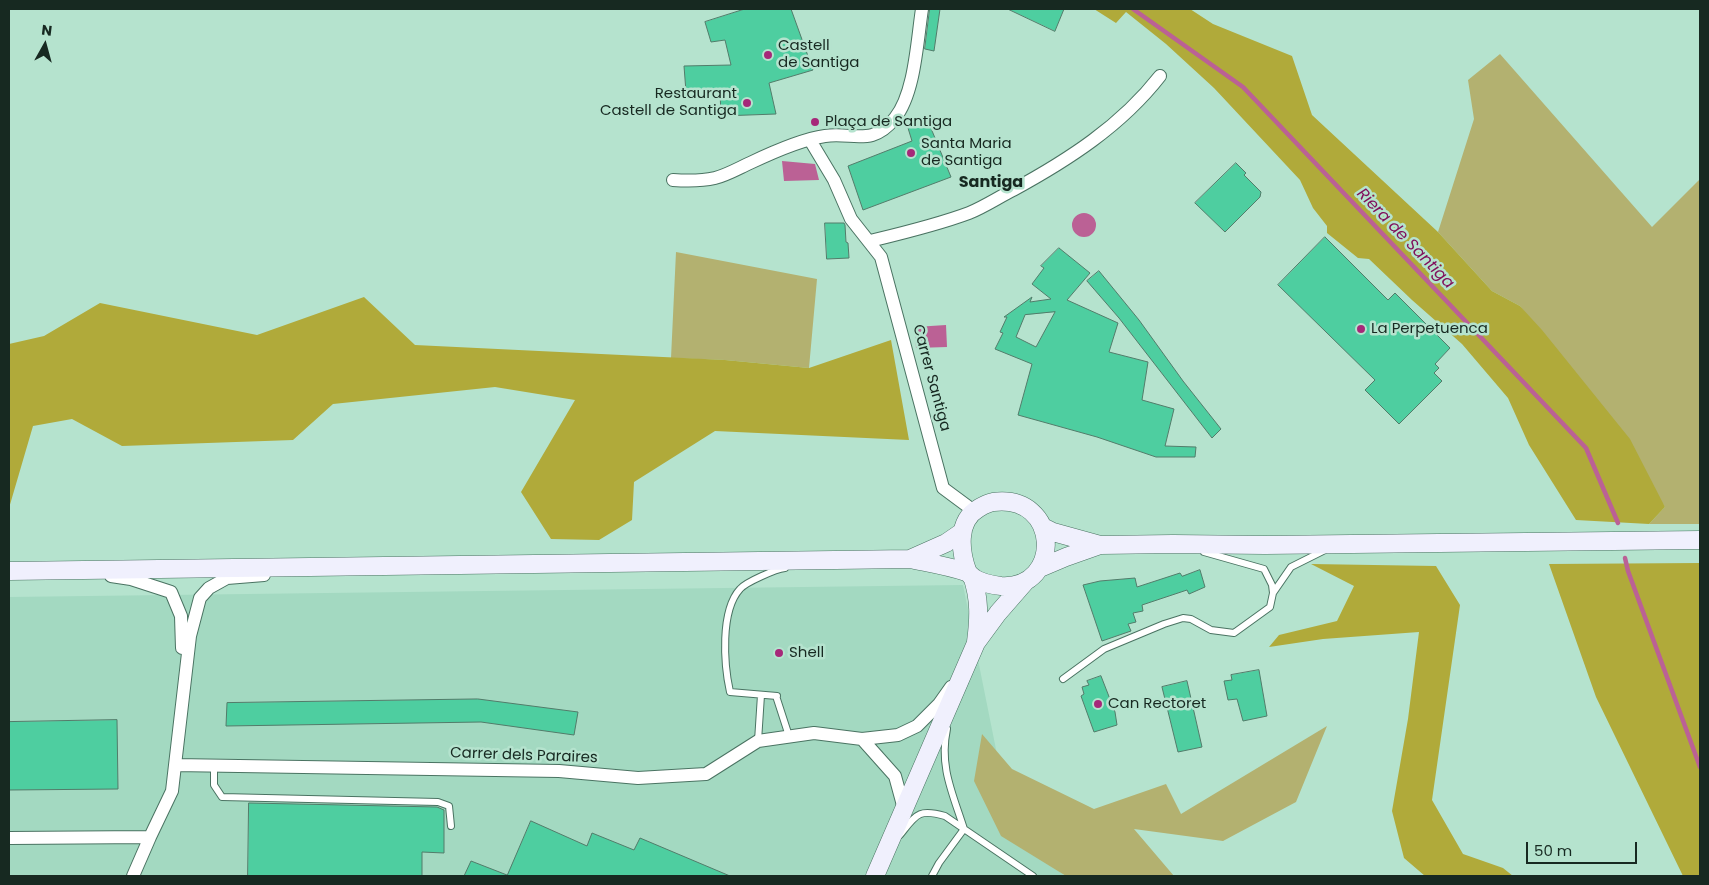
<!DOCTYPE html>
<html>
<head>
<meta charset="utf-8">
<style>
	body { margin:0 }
	#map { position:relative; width:1709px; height:885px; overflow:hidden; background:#b5e3ce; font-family:Poppins,sans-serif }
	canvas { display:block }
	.frame { position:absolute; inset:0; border:10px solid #172921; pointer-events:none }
	.north { position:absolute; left:20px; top:20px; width:50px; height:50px; -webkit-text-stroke:4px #b5e3ce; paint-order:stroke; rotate:7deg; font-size:14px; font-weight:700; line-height:20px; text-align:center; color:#172921 }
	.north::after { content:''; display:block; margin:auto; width:18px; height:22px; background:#172921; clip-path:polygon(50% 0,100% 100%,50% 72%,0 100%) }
	.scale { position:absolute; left:1526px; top:842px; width:111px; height:22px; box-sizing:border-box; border:2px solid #172921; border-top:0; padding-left:6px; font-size:15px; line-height:18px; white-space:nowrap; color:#172921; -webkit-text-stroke:4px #b5e3ce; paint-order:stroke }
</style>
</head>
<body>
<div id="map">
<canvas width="1709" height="885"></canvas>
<div class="frame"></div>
<div class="north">N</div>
<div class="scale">50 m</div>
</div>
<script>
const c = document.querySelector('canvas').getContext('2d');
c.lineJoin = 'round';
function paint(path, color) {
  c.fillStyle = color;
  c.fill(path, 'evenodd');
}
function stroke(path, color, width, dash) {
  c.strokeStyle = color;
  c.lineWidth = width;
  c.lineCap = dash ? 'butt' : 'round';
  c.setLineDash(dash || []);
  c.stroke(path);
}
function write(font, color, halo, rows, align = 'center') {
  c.font = font + ' Poppins,sans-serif';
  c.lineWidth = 5;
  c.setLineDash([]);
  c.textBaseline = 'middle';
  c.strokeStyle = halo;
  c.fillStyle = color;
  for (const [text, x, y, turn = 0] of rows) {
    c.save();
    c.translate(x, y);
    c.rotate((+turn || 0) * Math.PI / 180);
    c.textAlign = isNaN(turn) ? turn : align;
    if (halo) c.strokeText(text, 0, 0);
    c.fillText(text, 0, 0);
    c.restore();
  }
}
paint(new Path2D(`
	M 963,585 L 1013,834 L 1065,876 L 9,876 L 9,597 Z`), '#a3d9c1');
paint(new Path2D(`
	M 1500,54 L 1652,227 L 1700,179 L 1700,524 L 1649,524 L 1665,507 L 1520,306 L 1492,291 L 1438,232 L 1474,119 L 1468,80 Z
	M 676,252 L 817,279 L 809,368 L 725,360 L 671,358 Z
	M 1327,726 L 1296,802 L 1223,841 L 1134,829 L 1174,876 L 1066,876 L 1001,836 L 974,781 L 982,734 L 1012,769 L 1094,809 L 1166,784 L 1181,814 Z`), '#b3b170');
paint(new Path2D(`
	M 1094,9 L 1190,9 L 1213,24 L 1292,56 L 1312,115 L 1438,232 L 1492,291 L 1520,306 L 1542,330 L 1630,439 L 1665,507 L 1649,524 L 1576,520 L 1529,445 L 1508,398 L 1462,344 L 1412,300 L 1369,259 L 1358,258 L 1327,233 L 1327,226 L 1313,208 L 1300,180 L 1214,88 L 1166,44 L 1126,12 L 1116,23 Z
	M 364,297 L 415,345 L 725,360 L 809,368 L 891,340 L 909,440 L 715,431 L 634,482 L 632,520 L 599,540 L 551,539 L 521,492 L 575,400 L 495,387 L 333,404 L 293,440 L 122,446 L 72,419 L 33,426 L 9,508 L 9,344 L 44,336 L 100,303 L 257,335 Z
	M 1700,563 L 1700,876 L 1683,876 L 1596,697 L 1549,564 Z
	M 1311,564 L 1436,566 L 1460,605 L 1432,800 L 1463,854 L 1503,868 L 1513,876 L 1425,876 L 1404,858 L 1392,811 L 1408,719 L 1419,632 L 1323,639 L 1269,647 L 1279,635 L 1337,621 L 1354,586 Z`), '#b0aa3a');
paint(new Path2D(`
	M 782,161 L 815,164 L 819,180 L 784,181 Z
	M1072 225a12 12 0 1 1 24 0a12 12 0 1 1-24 0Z
	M 946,325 L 947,347 L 916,348 L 915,327 Z`), '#bb6195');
stroke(new Path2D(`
	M 1133,9 L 1243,87 L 1586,448 L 1618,523
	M 1625,558 L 1628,571 L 1700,767`), '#bb6195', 4.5);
const building = new Path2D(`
	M 745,9 L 791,9 L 813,70 L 769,83 L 776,114 L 721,116 L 720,92 L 686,92 L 684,66 L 731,65 L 725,40 L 711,42 L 705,22 Z
	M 930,9 L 940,9 L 934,51 L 925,49 Z
	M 1008,9 L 1064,9 L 1055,31 Z
	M 928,121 L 951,177 L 863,210 L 848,166 L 912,141 L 908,128 Z
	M 1236,163 L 1246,173 L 1244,175 L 1261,192 L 1260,197 L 1225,232 L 1195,203 Z
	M 825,223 L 844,223 L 845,225 L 846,242 L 848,243 L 849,258 L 827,259 Z
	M 1325,237 L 1388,300 L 1395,293 L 1450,348 L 1435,364 L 1439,368 L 1434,373 L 1442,381 L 1399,424 L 1365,390 L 1375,380 L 1278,285 Z
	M 1059,248 L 1090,273 L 1067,300 L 1118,323 L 1109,352 L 1148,362 L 1142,400 L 1174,409 L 1165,446 L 1196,447 L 1195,457 L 1156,457 L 1097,437 L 1018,415 L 1032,364 L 995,349 L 1003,333 L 1000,332 L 1007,317 L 1004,317 L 1032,297 L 1030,302 L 1051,299 L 1032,284 L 1044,268 L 1041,266 ZM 1055,312 L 1036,347 L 1016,337 L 1025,315 Z
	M 1099,271 L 1139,320 L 1183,381 L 1221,429 L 1212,438 L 1119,318 L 1087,281 Z
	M 1200,570 L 1205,587 L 1189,594 L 1187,590 L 1142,605 L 1143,611 L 1133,613 L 1136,622 L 1128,624 L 1131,631 L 1102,641 L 1083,585 L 1100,581 L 1135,578 L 1137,587 L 1180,573 L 1182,576 Z
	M 1259,670 L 1267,716 L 1243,721 L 1237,699 L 1228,700 L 1224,681 L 1232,680 L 1231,675 Z
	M 1101,676 L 1115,712 L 1117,725 L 1094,732 L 1081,696 L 1084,694 L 1082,687 L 1089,685 L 1087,681 Z
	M 1187,681 L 1202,747 L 1178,752 L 1162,687 Z
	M 478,699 L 578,712 L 574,735 L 481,722 L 226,726 L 227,703 Z
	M 117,720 L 118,789 L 9,790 L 9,722 Z
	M 249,803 L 437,807 L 444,810 L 444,853 L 422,852 L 422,876 L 248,876 Z
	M 531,821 L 587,846 L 592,833 L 634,850 L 640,838 L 730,876 L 464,876 L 471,861 L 507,875 Z`);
paint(building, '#4ecea0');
stroke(building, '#527c6a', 1);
const lane = new Path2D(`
	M 1204,552 L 1264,569 L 1272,585 L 1273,593
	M 1063,679 L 1104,649 L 1164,624 L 1183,618 L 1191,619 L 1211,630 L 1234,633 L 1270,607 L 1273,593 L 1291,567 L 1325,550
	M 776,696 L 789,736
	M 777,696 L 730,692 C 724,665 720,611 740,589 C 746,582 776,569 785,568
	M 947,729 C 939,767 953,794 964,829
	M 758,741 L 761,695
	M 214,765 L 214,785 L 222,797 L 438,802 L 449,806 L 451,826
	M 900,835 C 916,815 918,808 945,816 L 1033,876
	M 932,876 L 939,863 L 964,829`);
const street = new Path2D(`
	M 810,140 L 834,180 L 851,219 L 881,257 L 943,488 L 974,511
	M 673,180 C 687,181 702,181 715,178 C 727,175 739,168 750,163 C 771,153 803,139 825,136 C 854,132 872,147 895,118 C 915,93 917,41 922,9
	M 870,241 C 903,233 937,225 969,213 C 984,207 999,197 1013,190 C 1068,160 1121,126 1160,76
	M 111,576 L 131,579 L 171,592 L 181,616 L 182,648
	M 862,739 L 895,776 L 904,809
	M 175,765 L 559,771 L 638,778 L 706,774 L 758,741 L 814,733 L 862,739 L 898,735 L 917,726 L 939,704 L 951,687
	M 9,838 L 150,837
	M 133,876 L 150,837 L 172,791 L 190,636 L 200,598 L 209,588 L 227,578 L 264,575`);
const secondary = new Path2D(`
	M 1043,527 L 1053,532 L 1100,545
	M 910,559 L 946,543 L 962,532
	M 1040,568 L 1066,557 L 1100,545 L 1173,544 L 1265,545 L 1700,540
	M 9,571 L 910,559 C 929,563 948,566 966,572 C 972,574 967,573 972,577 C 980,582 991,585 1001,586 C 1063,590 1061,493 993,502 C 988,503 984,505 979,508 C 956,521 960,552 968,573
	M 972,576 C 980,599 979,619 976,642
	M 875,876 L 976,643 L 998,613 L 1025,582`);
stroke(lane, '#4a7362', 8);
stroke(street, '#4a7362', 14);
stroke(secondary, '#4a7362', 19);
stroke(lane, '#fff', 6);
stroke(street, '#fff', 12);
stroke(secondary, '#f0f0fd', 18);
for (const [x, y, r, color] of [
	[768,55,5,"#a62879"],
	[747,103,5,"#a62879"],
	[815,122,5,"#a62879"],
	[911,153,5,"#a62879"],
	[1361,329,5,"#a62879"],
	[779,653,5,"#a62879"],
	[1098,704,5,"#a62879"]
]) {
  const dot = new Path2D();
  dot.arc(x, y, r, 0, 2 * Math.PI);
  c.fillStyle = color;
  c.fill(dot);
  stroke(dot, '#b5e3ce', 2);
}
write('15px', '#172921', '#b5e3ce', [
	["Castell",778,46],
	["de Santiga",778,63],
	["Restaurant",737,94,"right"],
	["Castell de Santiga",737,111,"right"],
	["Plaça de Santiga",825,122],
	["Santa Maria",921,144],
	["de Santiga",921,161],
	["La Perpetuenca",1371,329],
	["Shell",789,653],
	["Can Rectoret",1108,704]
], 'left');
write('15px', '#172921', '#b5e3ce', [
	["Carrer Santiga",931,378,75],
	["Carrer dels Paraires",524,756,2]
]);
write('bold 16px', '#172921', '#b5e3ce', [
	["Santiga",991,183]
]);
write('italic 16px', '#81105c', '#b5e3ce', [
	["Riera de Santiga",1405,239,46]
]);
</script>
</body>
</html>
